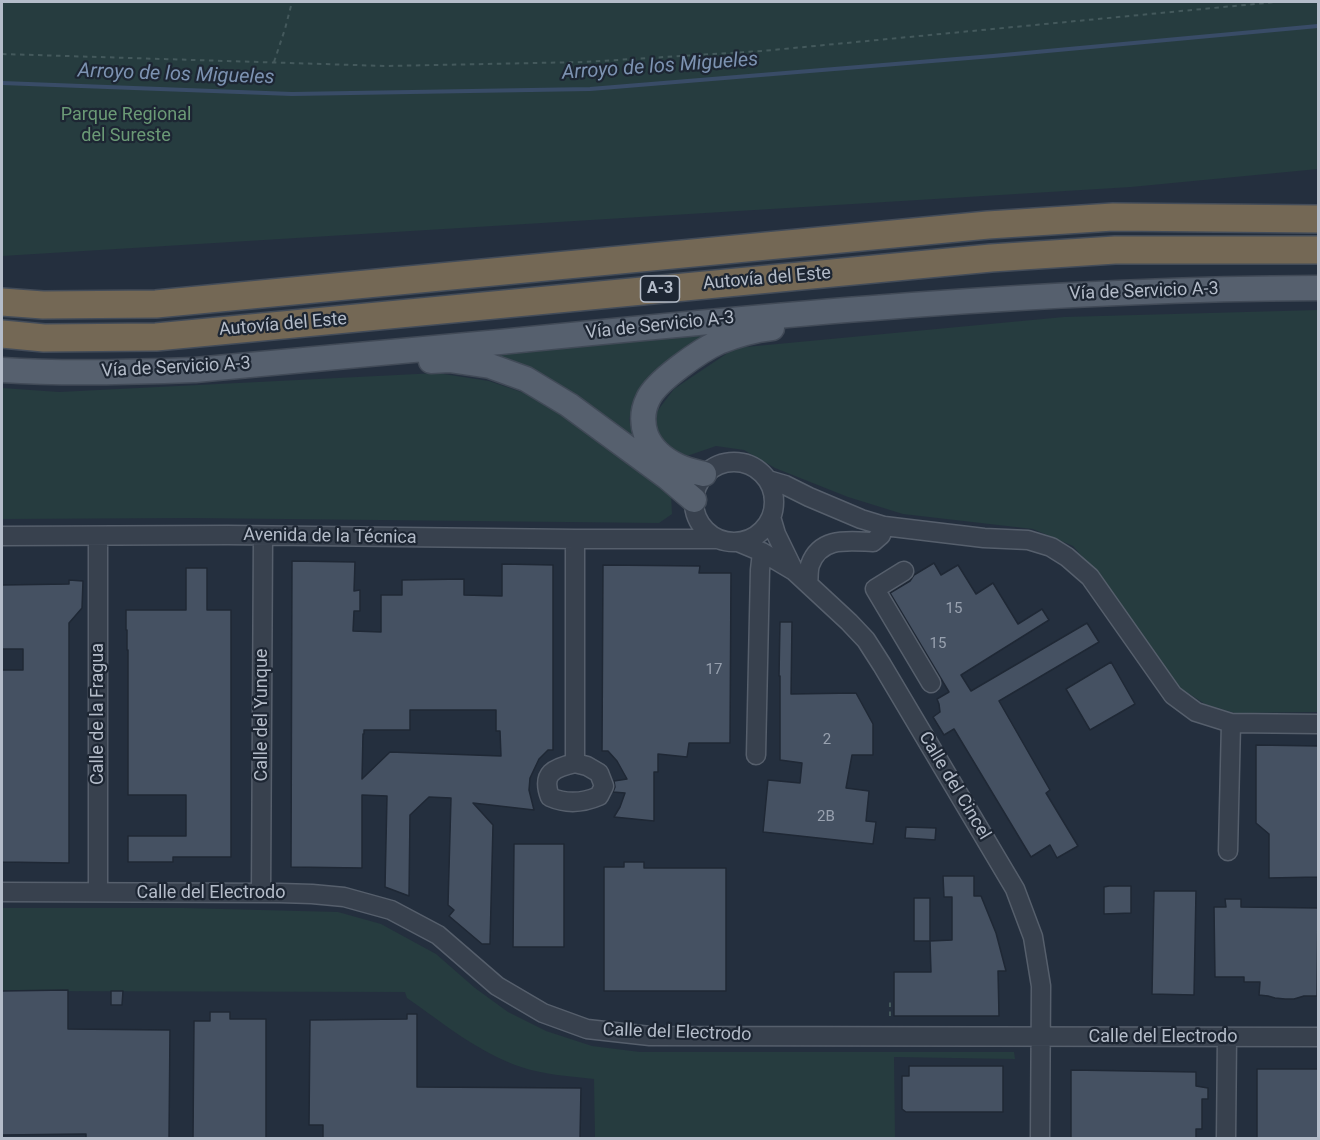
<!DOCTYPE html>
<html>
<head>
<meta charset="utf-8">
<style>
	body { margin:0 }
	#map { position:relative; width:1320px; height:1140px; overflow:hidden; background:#242f3e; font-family:Roboto,sans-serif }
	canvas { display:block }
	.frame { position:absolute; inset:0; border:3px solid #b4bcc9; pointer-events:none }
</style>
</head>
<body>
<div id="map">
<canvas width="1320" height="1140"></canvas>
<div class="frame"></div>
</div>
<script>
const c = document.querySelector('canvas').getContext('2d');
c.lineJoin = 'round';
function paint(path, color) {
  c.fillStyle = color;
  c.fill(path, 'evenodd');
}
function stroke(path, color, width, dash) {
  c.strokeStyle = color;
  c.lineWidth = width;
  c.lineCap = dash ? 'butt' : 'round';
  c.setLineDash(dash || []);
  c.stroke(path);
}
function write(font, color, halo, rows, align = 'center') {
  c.font = font + ' Roboto,sans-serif';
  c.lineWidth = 4.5;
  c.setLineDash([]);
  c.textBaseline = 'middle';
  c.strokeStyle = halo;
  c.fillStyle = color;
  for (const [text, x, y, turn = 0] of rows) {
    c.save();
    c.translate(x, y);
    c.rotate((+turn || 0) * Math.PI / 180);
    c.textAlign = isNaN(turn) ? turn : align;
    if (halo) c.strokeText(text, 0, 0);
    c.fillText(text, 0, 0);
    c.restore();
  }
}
paint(new Path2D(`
	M 2,2 L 1318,2 L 1318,169 L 1131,187 L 2,256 Z
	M 1318,310 L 1318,712 L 1235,713 L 1205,704 L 1174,684 L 1106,584 L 1073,546 L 1033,529 L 903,514 L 848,497 L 775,468 L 744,450 L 716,446 L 687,456 L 668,449 L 656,431 L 655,414 L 674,389 L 735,348 L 1064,317 Z
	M 713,329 L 714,336 L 662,366 L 637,393 L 629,419 L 633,439 L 496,359 L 496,351 Z
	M 437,373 L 489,381 L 539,398 L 627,459 L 671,495 L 672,514 L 659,523 L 191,518 L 2,519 L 2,388 L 59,392 Z
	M 2,908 L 184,908 L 338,912 L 381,924 L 436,954 L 475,988 L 508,1012 L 546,1031 L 592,1046 L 640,1052 L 1014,1052 L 1015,1059 L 894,1057 L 895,1138 L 595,1138 L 594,1079 C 569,1076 545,1075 521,1067 C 479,1053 443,1023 407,998 L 405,992 L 2,991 Z`), '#263c3f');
stroke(new Path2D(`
	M 2,83 L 292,94 L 590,89 L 993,56 L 1318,26`), '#394c67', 4);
const building = new Path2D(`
	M 292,561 L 355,562 L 354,591 L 360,590 L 360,611 L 354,611 L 353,631 L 381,632 L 381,595 L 402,595 L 402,580 L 464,579 L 464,595 L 502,596 L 502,564 L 553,565 L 553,750 L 548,750 L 539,759 L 530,778 L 529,790 L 534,810 L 473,803 L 493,825 L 490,944 L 482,944 L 449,916 L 454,910 L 448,905 L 451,798 L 429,797 L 410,815 L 409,896 L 385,887 L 387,796 L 362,795 L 362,868 L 291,867 ZM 410,710 L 496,710 L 496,731 L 500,731 L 501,756 L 390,752 L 362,779 L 363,734 L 364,734 L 364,730 L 410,730 Z
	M 934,563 L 941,575 L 958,565 L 976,594 L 993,583 L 1018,624 L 1042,609 L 1049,620 L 961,675 L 971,691 L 1087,623 L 1099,642 L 999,701 L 1050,790 L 1046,793 L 1078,846 L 1057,858 L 1050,845 L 1031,857 L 954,729 L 944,735 L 933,717 L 940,712 L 939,704 L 937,699 L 949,692 L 890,593 L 910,581 L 914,575 Z
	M 603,565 L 700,566 L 699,573 L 731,573 L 730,743 L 689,743 L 687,757 L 658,754 L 658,772 L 654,772 L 654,821 L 614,817 L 620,807 L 625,793 L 613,792 L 615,787 L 614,781 L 627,779 L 617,761 L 608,751 L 602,751 Z
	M 186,568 L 207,568 L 207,610 L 231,610 L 231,857 L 173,857 L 173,862 L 128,862 L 128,836 L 186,836 L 186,795 L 128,795 L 128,650 L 127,650 L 127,630 L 126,630 L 126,610 L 186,610 Z
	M 69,580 L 83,581 L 82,608 L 69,623 L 69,863 L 2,862 L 2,670 L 23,670 L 23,649 L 2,649 L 2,585 L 69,584 Z
	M 780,622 L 792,622 L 791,694 L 856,693 L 873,724 L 873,755 L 852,755 L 846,788 L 869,791 L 866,821 L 876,822 L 873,844 L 763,832 L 768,780 L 800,783 L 802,763 L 780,760 L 780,676 L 779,676 Z
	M 1111,662 L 1135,704 L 1090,730 L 1066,689 Z
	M 1256,745 L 1318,746 L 1318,877 L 1269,878 L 1269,834 L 1256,823 Z
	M 906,827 L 936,828 L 935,840 L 905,838 Z
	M 514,844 L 564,844 L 564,947 L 513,947 Z
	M 624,862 L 644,862 L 644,868 L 726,868 L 726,991 L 604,991 L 604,867 L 624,867 Z
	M 943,876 L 974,876 L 974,896 L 981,896 L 996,933 L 1006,971 L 998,971 L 999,1016 L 894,1016 L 894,972 L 931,972 L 930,941 L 952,940 L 952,897 L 944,897 Z
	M 1109,886 L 1131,886 L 1131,913 L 1104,914 L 1104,887 Z
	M 1154,891 L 1196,891 L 1194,995 L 1152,994 Z
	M 914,898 L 930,898 L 930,941 L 914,941 Z
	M 1225,899 L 1241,899 L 1241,907 L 1318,908 L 1317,996 L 1304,996 L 1294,999 L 1285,999 L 1275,998 L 1268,996 L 1259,995 L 1260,982 L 1244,982 L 1244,977 L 1215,977 L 1214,907 L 1226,907 Z
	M 68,990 L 68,1029 L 170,1030 L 169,1138 L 86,1138 L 86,1134 L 2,1135 L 2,991 Z
	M 111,991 L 123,991 L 122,1005 L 111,1005 Z
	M 210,1012 L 230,1012 L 230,1019 L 266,1019 L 266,1138 L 193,1138 L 194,1021 L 210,1021 Z
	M 407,1014 L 417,1014 L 417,1087 L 581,1088 L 580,1138 L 323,1138 L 323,1125 L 309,1125 L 310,1020 L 407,1019 Z
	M 909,1066 L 1003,1066 L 1003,1112 L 906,1112 L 902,1109 L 902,1076 L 909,1076 Z
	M 1257,1069 L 1318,1069 L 1318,1138 L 1257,1138 Z
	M 1071,1070 L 1196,1072 L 1196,1086 L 1208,1088 L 1208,1099 L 1202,1099 L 1202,1129 L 1196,1129 L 1196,1138 L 1071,1138 Z`);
paint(building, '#455162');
stroke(building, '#1f2835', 1.5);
const minor = new Path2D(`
	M694 502a40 40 0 1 1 80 0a40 40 0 1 1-80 0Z
	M 768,480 L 785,485 L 809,497 L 861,519 L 884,526 L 984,538 L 1028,540 L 1051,547 L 1067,557 L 1090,577 L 1173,695 L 1196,712 L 1231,723 L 1318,724
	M 771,517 L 776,534 L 794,571
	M 2,536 L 228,535 L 575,539 L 718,539
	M 575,539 L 575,763
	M 738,542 L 762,552 L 794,571 L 849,622 L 866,640 L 882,665 L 1015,889 L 1033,937 L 1041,986 L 1040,1138
	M 904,571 L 875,589 L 931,683
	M 808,584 C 809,578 808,571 810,565 C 820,536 849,541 873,542 L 881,535 L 884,526
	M 756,755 L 760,570 L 762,552
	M 575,763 L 587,766 L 599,773 L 604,786 L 599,796 C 583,803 566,804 550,797 C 541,773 554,768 575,763 Z
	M 1228,851 L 1231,723
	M 2,892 L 280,893 L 312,894 L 344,897 L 391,910 L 438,935 L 497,986 L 543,1013 L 587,1029 L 650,1036 L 1318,1037
	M 98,892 L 98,536
	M 261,893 L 263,537
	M 1226,1138 L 1227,1037`);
const major = new Path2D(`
	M 431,361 L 449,360 L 490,366 L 526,379 L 569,405 L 667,477 L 694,500
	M 2,370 C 66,374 130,372 195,370 C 297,360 398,352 500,342 C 772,315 1045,289 1318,288
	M 704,474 C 696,472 686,470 678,466 C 663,459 652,450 646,435 C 642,423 642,411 648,399 C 656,381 701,350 719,342 C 736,335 754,330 772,328`);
const highway = new Path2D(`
	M 2,302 L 43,305 L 156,304 L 988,225 L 1113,217 L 1318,219
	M 2,334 L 44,338 L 156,337 L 991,258 L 1115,250 L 1318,250`);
stroke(minor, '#565f6c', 21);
stroke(major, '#414a57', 27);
stroke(highway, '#434c59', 30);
stroke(new Path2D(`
	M 2,54 L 386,66 L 584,62 L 762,51 L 1276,2
	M 274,62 L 285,29 L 292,2
	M 890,1016 L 890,1002`), '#44595c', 2, [4.5, 4.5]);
stroke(minor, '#38414e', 18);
stroke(major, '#56606e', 24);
stroke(highway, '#746855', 27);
write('15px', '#98a1af', null, [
	["15",954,609],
	["15",938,644],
	["17",714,670],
	["2",827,740],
	["2B",826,817]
]);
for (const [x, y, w] of [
	[660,289,39]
]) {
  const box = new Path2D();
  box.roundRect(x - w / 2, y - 13, w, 26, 4.5);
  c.fillStyle = '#1d2633';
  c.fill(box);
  stroke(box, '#b4bcc9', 1.5);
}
write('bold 16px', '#b4bcc9', null, [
	["A-3",660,289]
]);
write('18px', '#6b9a76', '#1d2633', [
	["Parque Regional",126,115],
	["del Sureste",126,136]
]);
write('18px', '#b4bcc9', '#1d2633', [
	["Autovía del Este",767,279,-5],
	["Vía de Servicio A-3",1144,292,-2],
	["Autovía del Este",283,325,-5],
	["Vía de Servicio A-3",660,326,-6],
	["Vía de Servicio A-3",176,368,-3],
	["Avenida de la Técnica",330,537,1],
	["Calle de la Fragua",98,714,-90],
	["Calle del Yunque",262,715,-90],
	["Calle del Cincel",954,786,59],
	["Calle del Electrodo",211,893],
	["Calle del Electrodo",677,1033,2],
	["Calle del Electrodo",1163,1037]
]);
write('italic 20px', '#7c92b1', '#1d2633', [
	["Arroyo de los Migueles",660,67,-4],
	["Arroyo de los Migueles",176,75,2]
]);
</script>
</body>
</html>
